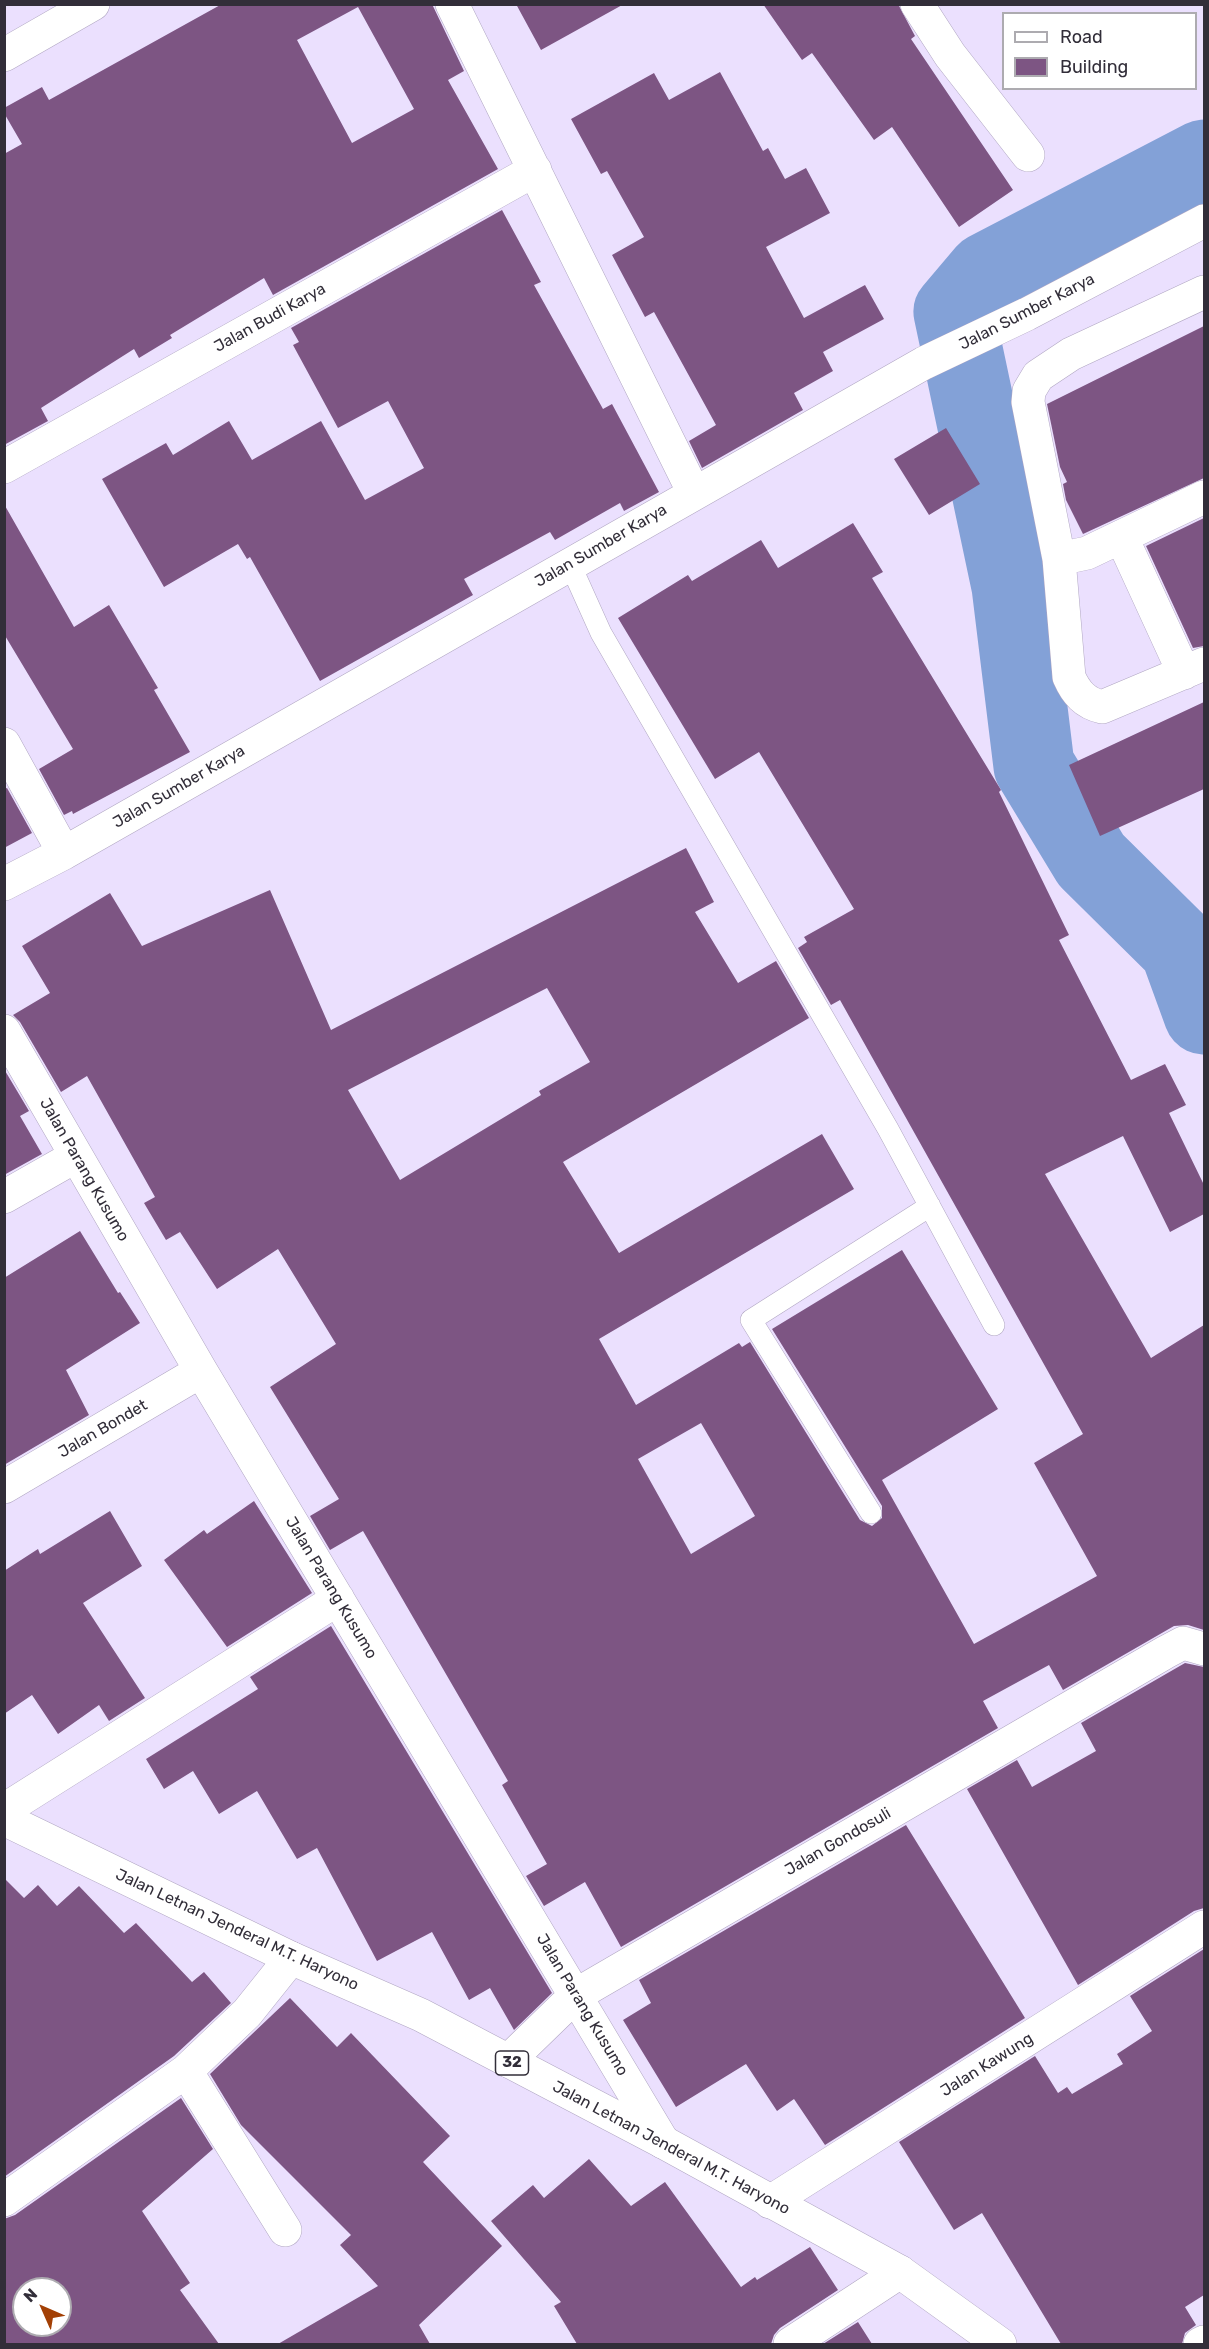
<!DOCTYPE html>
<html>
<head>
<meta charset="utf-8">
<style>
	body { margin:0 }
	#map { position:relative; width:1209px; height:2349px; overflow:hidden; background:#ebe0fe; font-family:Rubik,sans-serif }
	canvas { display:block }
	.frame { position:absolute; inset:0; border:6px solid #322e39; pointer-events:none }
	.legend { position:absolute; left:1002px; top:12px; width:195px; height:78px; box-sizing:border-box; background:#fff; border:2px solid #adabb0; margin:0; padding:8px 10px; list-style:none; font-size:18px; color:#322e39 }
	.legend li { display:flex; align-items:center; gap:12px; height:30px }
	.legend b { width:30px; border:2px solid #adabb0 }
	.north { position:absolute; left:12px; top:2277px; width:60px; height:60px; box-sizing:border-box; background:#fff; border:2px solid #adabb0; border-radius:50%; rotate:315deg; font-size:16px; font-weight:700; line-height:24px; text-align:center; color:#322e39 }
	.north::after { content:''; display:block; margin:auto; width:21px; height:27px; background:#a34005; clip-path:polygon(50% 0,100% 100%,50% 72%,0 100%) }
</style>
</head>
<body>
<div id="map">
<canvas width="1209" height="2349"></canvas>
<div class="frame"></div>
<ul class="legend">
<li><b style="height:8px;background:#fff"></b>Road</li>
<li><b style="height:16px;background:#7d5583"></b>Building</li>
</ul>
<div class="north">N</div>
</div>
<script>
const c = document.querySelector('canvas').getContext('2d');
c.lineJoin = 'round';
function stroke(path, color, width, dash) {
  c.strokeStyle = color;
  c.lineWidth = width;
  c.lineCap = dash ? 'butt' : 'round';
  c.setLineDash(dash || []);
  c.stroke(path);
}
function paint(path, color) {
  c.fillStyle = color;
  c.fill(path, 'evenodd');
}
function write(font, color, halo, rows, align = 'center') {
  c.font = font + ' Rubik,sans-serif';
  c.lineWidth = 6;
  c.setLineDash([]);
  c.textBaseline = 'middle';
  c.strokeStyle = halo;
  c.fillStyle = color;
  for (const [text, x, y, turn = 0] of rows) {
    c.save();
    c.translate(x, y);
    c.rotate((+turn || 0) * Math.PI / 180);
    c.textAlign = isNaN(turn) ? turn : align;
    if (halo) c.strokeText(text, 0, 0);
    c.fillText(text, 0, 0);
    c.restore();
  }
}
stroke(new Path2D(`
	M 1204,160 L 987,273 L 954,312 L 1012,586 L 1034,766 L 1091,860 L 1180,948 L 1204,1014`), '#83a1d7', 81);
paint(new Path2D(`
	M 222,4 L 432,4 L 464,71 L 448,80 L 498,169 L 273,295 L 264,278 L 170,335 L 172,338 L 139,358 L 134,349 L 41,408 L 48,421 L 4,445 L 4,154 L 22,144 L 4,113 L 4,108 L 42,87 L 49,100 ZM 358,7 L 414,109 L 352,143 L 297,40 Z
	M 516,4 L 624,4 L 541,50 Z
	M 763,4 L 898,4 L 915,36 L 911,39 L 1013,190 L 959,227 L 892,127 L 874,140 L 812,53 L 802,60 Z
	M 720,72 L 763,151 L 768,148 L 785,179 L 806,168 L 830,213 L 766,247 L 804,318 L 865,285 L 884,319 L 823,352 L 833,371 L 794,393 L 803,410 L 702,468 L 689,441 L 716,425 L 654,312 L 645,317 L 612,255 L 644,237 L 607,171 L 601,174 L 571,119 L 654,73 L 669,100 Z
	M 502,210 L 541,282 L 534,285 L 603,409 L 612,404 L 659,492 L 624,511 L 620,503 L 555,540 L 550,532 L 464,579 L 473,595 L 320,681 L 250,557 L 247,559 L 238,544 L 164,587 L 102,479 L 166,443 L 173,455 L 229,421 L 252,460 L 321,421 L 365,500 L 424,468 L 388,401 L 338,428 L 293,345 L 299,342 L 291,328 Z
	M 1204,326 L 1204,478 L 1083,534 L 1066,500 L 1063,484 L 1067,482 L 1060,467 L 1047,404 Z
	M 946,428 L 980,484 L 929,515 L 894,459 Z
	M 4,504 L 74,627 L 109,605 L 158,688 L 154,690 L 190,752 L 73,814 L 72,811 L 64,815 L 39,769 L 73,749 L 4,634 Z
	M 1204,518 L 1204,646 L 1193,648 L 1146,546 Z
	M 853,523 L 883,572 L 872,578 L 1001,790 L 999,792 L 1069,935 L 1059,940 L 1131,1080 L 1165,1064 L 1186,1105 L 1169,1113 L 1204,1185 L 1204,1214 L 1170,1232 L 1123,1136 L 1045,1174 L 1151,1358 L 1204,1325 L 1204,1630 L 1188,1625 L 1174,1626 L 1063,1690 L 1049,1665 L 983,1701 L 998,1728 L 621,1947 L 585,1882 L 544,1906 L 526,1876 L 547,1864 L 502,1785 L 508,1781 L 363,1531 L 330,1550 L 310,1516 L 339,1499 L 270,1387 L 336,1344 L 278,1249 L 217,1289 L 180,1232 L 166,1240 L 144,1203 L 155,1197 L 87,1076 L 61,1092 L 20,1022 L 13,1015 L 50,993 L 22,946 L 110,893 L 142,946 L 270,890 L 331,1030 L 686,848 L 714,902 L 695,912 L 738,983 L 776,961 L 809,1018 L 563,1162 L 619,1253 L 822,1134 L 854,1189 L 599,1339 L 636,1405 L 739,1343 L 742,1347 L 750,1342 L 860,1520 L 872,1526 L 882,1518 L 882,1506 L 772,1329 L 902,1250 L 998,1409 L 882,1480 L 974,1644 L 1097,1576 L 1034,1463 L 1083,1434 L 840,1000 L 831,1005 L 798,948 L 807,942 L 804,937 L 854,909 L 759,752 L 715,779 L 618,618 L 688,575 L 692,581 L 761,540 L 778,568 ZM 547,988 L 590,1062 L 539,1091 L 541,1095 L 400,1180 L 348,1090 ZM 701,1423 L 755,1516 L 691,1554 L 638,1459 Z
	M 1204,702 L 1204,789 L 1100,836 L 1069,765 Z
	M 7,788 L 32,833 L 4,848 L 4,789 Z
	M 4,1069 L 29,1111 L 20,1116 L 42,1154 L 4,1175 Z
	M 80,1231 L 118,1293 L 120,1292 L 140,1323 L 66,1370 L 89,1415 L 4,1465 L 4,1278 Z
	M 254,1501 L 312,1593 L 227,1647 L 164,1560 L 204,1530 L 207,1534 Z
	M 110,1511 L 142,1566 L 83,1603 L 145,1698 L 109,1721 L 99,1705 L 58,1734 L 32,1695 L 4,1714 L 4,1571 L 38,1549 L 40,1554 Z
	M 331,1626 L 552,1993 L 514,2030 L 490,1988 L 469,2000 L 432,1932 L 377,1961 L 317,1848 L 297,1859 L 257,1791 L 219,1814 L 193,1771 L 164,1789 L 146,1759 L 258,1689 L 250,1677 Z
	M 1185,1663 L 1204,1667 L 1204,1908 L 1194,1911 L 1078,1985 L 967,1789 L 1017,1760 L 1032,1787 L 1096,1751 L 1081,1723 Z
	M 906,1825 L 1025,2018 L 825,2145 L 794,2099 L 777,2111 L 746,2064 L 676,2107 L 623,2020 L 651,2003 L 639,1980 Z
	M 4,1878 L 24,1898 L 38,1885 L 57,1906 L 79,1886 L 124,1933 L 136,1923 L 192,1982 L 204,1972 L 231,2003 L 174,2056 L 4,2177 Z
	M 1204,1949 L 1204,2295 L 1185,2307 L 1196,2325 L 1185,2333 L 1182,2344 L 1061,2344 L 982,2213 L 954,2230 L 899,2142 L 1035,2056 L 1058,2093 L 1067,2087 L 1072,2094 L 1123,2064 L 1117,2054 L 1152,2031 L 1130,1996 Z
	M 290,1998 L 337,2047 L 351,2033 L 450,2136 L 423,2162 L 502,2246 L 419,2325 L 430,2344 L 278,2344 L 378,2286 L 340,2245 L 351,2235 L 241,2125 L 210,2074 Z
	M 181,2098 L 213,2149 L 142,2211 L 190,2283 L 180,2290 L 219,2344 L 4,2344 L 4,2219 L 15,2215 ZM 24,2289 L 60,2289 L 60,2325 L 24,2325 Z
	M 589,2159 L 631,2206 L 665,2182 L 741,2287 L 755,2277 L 757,2280 L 810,2247 L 838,2290 L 780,2328 L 774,2335 L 771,2344 L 577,2344 L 554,2306 L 561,2302 L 491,2221 L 533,2185 L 544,2198 Z
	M 858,2322 L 872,2344 L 823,2344 Z`), '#7d5583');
const service = new Path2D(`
	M 570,564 L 601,633 L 888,1129 L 994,1325
	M 871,1513 L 751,1320 L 930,1206`);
const minor = new Path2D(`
	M 452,4 L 694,493
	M 917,4 L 950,55 L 1028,155
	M 4,55 L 93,4
	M 1204,292 L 1071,354 L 1038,376 L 1029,391 L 1028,402 L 1059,559 L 1087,553 L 1204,497
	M 4,467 L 535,170
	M 1122,538 L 1184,673
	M 1059,559 L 1069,677 C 1076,693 1085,703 1102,707 L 1204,664
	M 4,1031 L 201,1371 L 663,2142
	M 4,1197 L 76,1156
	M 4,1487 L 201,1371
	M 4,1810 L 338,1599
	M 508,2061 L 576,1995 L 1166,1652 L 1183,1643 L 1204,1649
	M 186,2071 L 285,2230
	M 4,2200 L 186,2071 L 247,2013 L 291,1958
	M 770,2202 L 1204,1927
	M 790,2344 L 900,2272
	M 1200,2344 L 1204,2342`);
const tertiary = new Path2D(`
	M 4,744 L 64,853
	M 4,884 L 64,853 L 924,363 L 1027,314 L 1204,221`);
const trunk = new Path2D(`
	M 4,1819 L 291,1958 L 421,2015 L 663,2142 L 900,2272 L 1000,2344`);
stroke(service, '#b0a6c2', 22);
stroke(minor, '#b0a6c2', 34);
stroke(tertiary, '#b0a6c2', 34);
stroke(trunk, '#b0a6c2', 34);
stroke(service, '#fff', 21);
stroke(minor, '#fff', 33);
stroke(tertiary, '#fff', 33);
stroke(trunk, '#fff', 33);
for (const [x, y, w] of [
	[512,2063,33]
]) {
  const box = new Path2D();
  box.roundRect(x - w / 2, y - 12, w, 24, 4.5);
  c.fillStyle = '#fff';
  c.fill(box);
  stroke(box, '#322e39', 1.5);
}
write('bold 15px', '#322e39', null, [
	["32",512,2063]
]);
write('16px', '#322e39', '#fff', [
	["Jalan Sumber Karya",1027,312,-27],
	["Jalan Budi Karya",270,318,-29],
	["Jalan Sumber Karya",601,546,-30],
	["Jalan Sumber Karya",179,787,-30],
	["Jalan Parang Kusumo",84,1170,60],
	["Jalan Bondet",103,1429,-30],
	["Jalan Parang Kusumo",331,1588,59],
	["Jalan Gondosuli",838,1842,-30],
	["Jalan Letnan Jenderal M.T. Haryono",237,1930,25],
	["Jalan Parang Kusumo",582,2005,59],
	["Jalan Kawung",987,2065,-32],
	["Jalan Letnan Jenderal M.T. Haryono",671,2148,28]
]);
</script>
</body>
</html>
